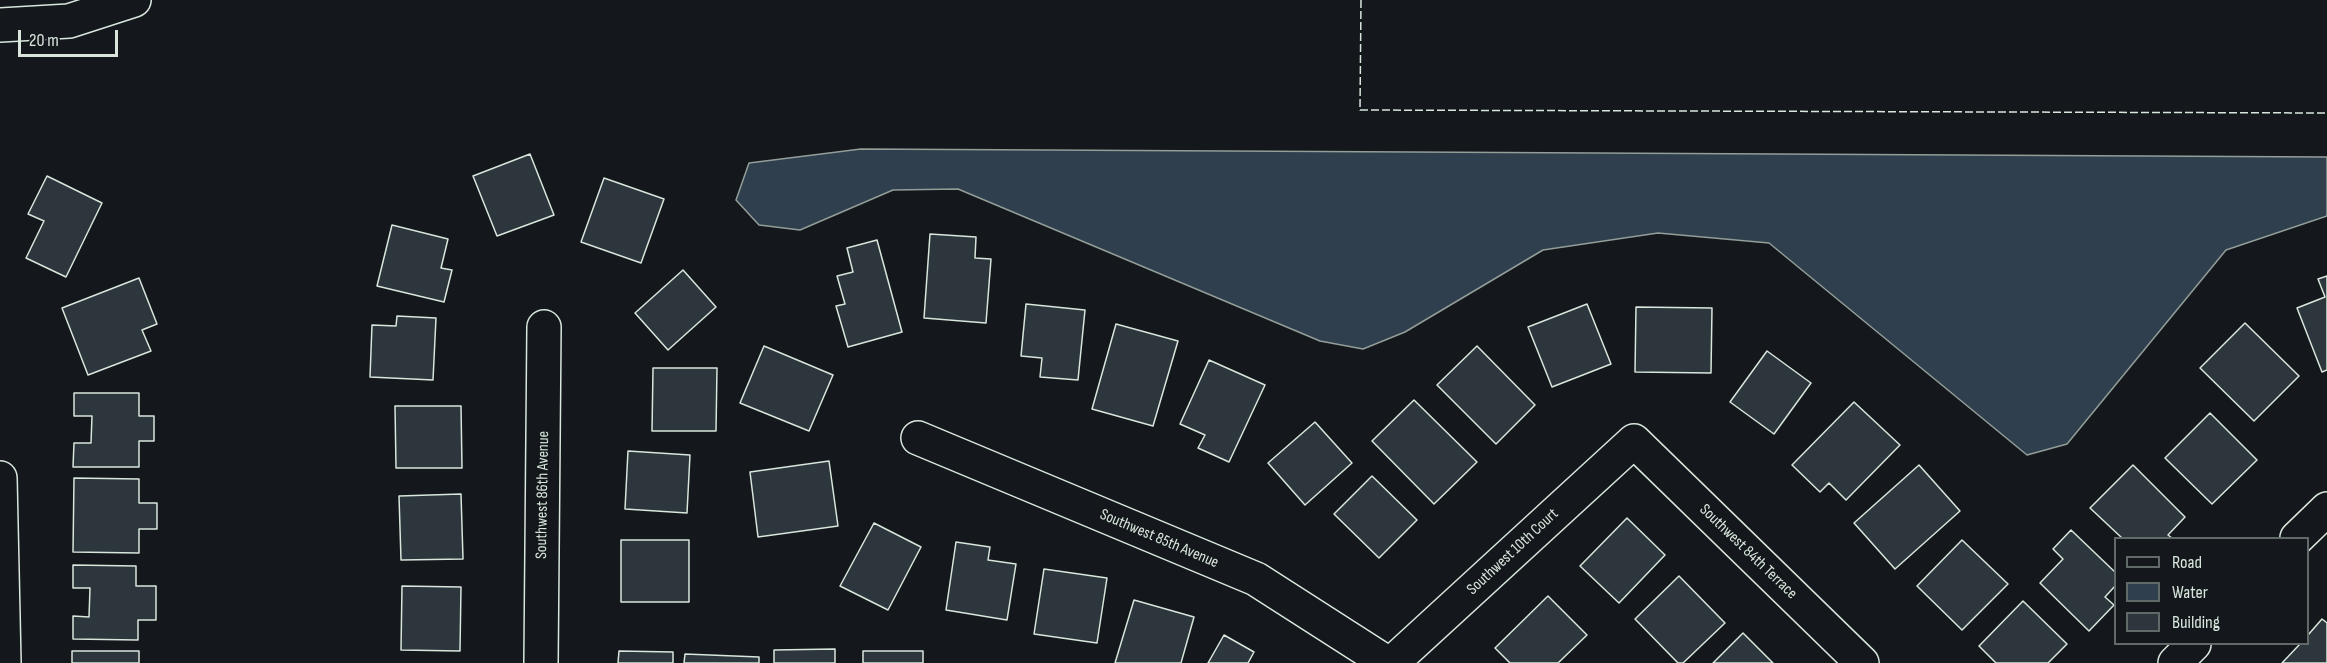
<!DOCTYPE html>
<html>
<head>
<meta charset="utf-8">
<style>
	body { margin:0 }
	#map { position:relative; width:2327px; height:663px; overflow:hidden; background:#14181c; font-family:"Sofia Sans Condensed",sans-serif }
	canvas { display:block }
	.legend { position:absolute; left:2114px; top:537px; width:195px; height:108px; box-sizing:border-box; background:#14181c; border:2px solid #626a69; margin:0; padding:8px 10px; list-style:none; font-size:18px; color:#d8e6dc }
	.legend li { display:flex; align-items:center; gap:12px; height:30px }
	.legend b { width:30px; border:2px solid #626a69 }
	.scale { position:absolute; left:18px; top:30px; width:100px; height:27px; box-sizing:border-box; border:3px solid #d8e6dc; border-top:0; padding-left:8px; font-size:18px; line-height:21px; white-space:nowrap; color:#d8e6dc; -webkit-text-stroke:4px #14181c; paint-order:stroke }
</style>
</head>
<body>
<div id="map">
<canvas width="2327" height="663"></canvas>
<ul class="legend">
<li><b style="height:8px;background:#14181c"></b>Road</li>
<li><b style="height:16px;background:#2f3f4d"></b>Water</li>
<li><b style="height:16px;background:#2c363c"></b>Building</li>
</ul>
<div class="scale">20 m</div>
</div>
<script>
const c = document.querySelector('canvas').getContext('2d');
c.lineJoin = 'round';
function paint(path, color) {
  c.fillStyle = color;
  c.fill(path, 'evenodd');
}
function stroke(path, color, width, dash) {
  c.strokeStyle = color;
  c.lineWidth = width;
  c.lineCap = dash ? 'butt' : 'round';
  c.setLineDash(dash || []);
  c.stroke(path);
}
function write(font, color, halo, rows, align = 'center') {
  c.font = font + ' "Sofia Sans Condensed",sans-serif';
  c.lineWidth = 4.5;
  c.setLineDash([]);
  c.textBaseline = 'middle';
  c.strokeStyle = halo;
  c.fillStyle = color;
  for (const [text, x, y, turn = 0] of rows) {
    c.save();
    c.translate(x, y);
    c.rotate((+turn || 0) * Math.PI / 180);
    c.textAlign = isNaN(turn) ? turn : align;
    if (halo) c.strokeText(text, 0, 0);
    c.fillText(text, 0, 0);
    c.restore();
  }
}
const water = new Path2D(`
	M 861,149 L 2327,157 L 2327,216 L 2226,250 L 2067,444 L 2027,455 L 1769,243 L 1658,233 L 1543,250 L 1405,332 L 1363,349 L 1320,341 L 958,189 L 893,190 L 800,230 L 759,225 L 736,200 L 749,163 Z`);
paint(water, '#2f3f4d');
stroke(water, '#939e99', 1.5);
const building = new Path2D(`
	M 530,154 L 554,215 L 497,236 L 473,176 Z
	M 47,176 L 102,203 L 66,277 L 26,258 L 44,221 L 28,214 Z
	M 604,178 L 664,199 L 641,263 L 581,242 Z
	M 392,225 L 448,239 L 441,268 L 452,270 L 444,302 L 377,286 Z
	M 930,234 L 976,237 L 975,258 L 991,259 L 986,323 L 924,318 Z
	M 877,240 L 902,332 L 848,347 L 836,306 L 845,304 L 837,276 L 853,272 L 847,248 Z
	M 683,270 L 716,307 L 668,350 L 635,313 Z
	M 2327,276 L 2327,370 L 2322,372 L 2297,308 L 2325,297 L 2318,279 Z
	M 139,278 L 157,324 L 142,330 L 151,351 L 88,375 L 62,308 Z
	M 1026,304 L 1085,310 L 1078,380 L 1040,377 L 1042,358 L 1021,356 Z
	M 1587,304 L 1611,364 L 1552,387 L 1528,327 Z
	M 1636,307 L 1712,308 L 1711,373 L 1635,372 Z
	M 397,316 L 436,318 L 433,380 L 370,377 L 372,325 L 396,326 Z
	M 2245,323 L 2299,376 L 2254,421 L 2200,368 Z
	M 1116,324 L 1178,341 L 1153,426 L 1092,409 Z
	M 764,346 L 833,375 L 809,431 L 740,403 Z
	M 1477,346 L 1535,405 L 1496,444 L 1437,385 Z
	M 1767,351 L 1811,383 L 1774,434 L 1730,402 Z
	M 1209,360 L 1265,385 L 1229,462 L 1198,448 L 1205,435 L 1180,424 Z
	M 653,368 L 717,368 L 716,431 L 652,431 Z
	M 74,393 L 139,393 L 139,416 L 154,416 L 154,441 L 139,441 L 139,467 L 73,467 L 74,443 L 91,443 L 92,416 L 74,416 Z
	M 1414,400 L 1477,462 L 1434,504 L 1372,441 Z
	M 1854,402 L 1900,445 L 1846,500 L 1829,483 L 1820,492 L 1792,465 Z
	M 395,406 L 461,406 L 462,468 L 396,468 Z
	M 2210,413 L 2257,460 L 2212,504 L 2165,458 Z
	M 1315,422 L 1352,463 L 1305,505 L 1268,463 Z
	M 628,451 L 690,455 L 687,513 L 625,509 Z
	M 829,461 L 838,526 L 758,537 L 750,472 Z
	M 1919,465 L 1960,511 L 1895,569 L 1854,523 Z
	M 2133,465 L 2185,517 L 2168,535 L 2172,538 L 2122,538 L 2090,508 Z
	M 1372,476 L 1417,520 L 1379,558 L 1334,514 Z
	M 74,478 L 139,479 L 139,503 L 157,503 L 157,529 L 139,529 L 139,553 L 73,552 Z
	M 461,494 L 463,559 L 401,560 L 399,496 Z
	M 1627,518 L 1665,555 L 1619,603 L 1580,566 Z
	M 874,523 L 921,547 L 888,610 L 840,586 Z
	M 2071,530 L 2116,573 L 2116,585 L 2105,597 L 2114,605 L 2089,631 L 2040,583 L 2063,559 L 2053,549 Z
	M 621,540 L 689,540 L 689,602 L 621,602 Z
	M 1962,540 L 2008,584 L 1962,630 L 1917,586 Z
	M 956,542 L 990,547 L 988,560 L 1016,564 L 1007,620 L 946,610 Z
	M 73,565 L 136,566 L 136,586 L 156,586 L 156,620 L 138,620 L 138,640 L 73,639 L 73,616 L 89,617 L 90,588 L 73,588 Z
	M 1044,569 L 1107,578 L 1097,643 L 1034,634 Z
	M 1679,576 L 1725,623 L 1683,663 L 1678,663 L 1635,619 Z
	M 402,586 L 461,587 L 460,651 L 401,650 Z
	M 1548,596 L 1587,635 L 1558,663 L 1510,663 L 1495,648 Z
	M 1134,600 L 1194,617 L 1181,663 L 1115,663 Z
	M 2023,601 L 2067,644 L 2048,663 L 1996,663 L 1979,646 Z
	M 2322,619 L 2327,623 L 2327,663 L 2282,663 L 2300,644 L 2308,644 L 2308,635 Z
	M 1743,633 L 1773,663 L 1713,663 Z
	M 1224,635 L 1254,652 L 1248,663 L 1208,663 Z
	M 835,649 L 835,663 L 774,663 L 774,650 Z
	M 72,651 L 139,651 L 139,663 L 72,663 Z
	M 619,651 L 673,652 L 673,663 L 618,663 Z
	M 863,651 L 923,651 L 923,663 L 863,663 Z
	M 685,654 L 759,657 L 759,663 L 684,663 Z`);
paint(building, '#2c363c');
stroke(building, '#d8e6dc', 1.5);
const minor = new Path2D(`
	M 0,25 L 69,21 L 134,0
	M 918,438 L 1256,579 L 1387,663
	M 0,478 L 4,663
	M 2297,538 L 2327,509
	M 541,663 L 544,327
	M 1392,663 L 1634,441 L 1862,663
	M 2175,663 L 2194,644`);
stroke(minor, '#d8e6dc', 36);
stroke(minor, '#14181c', 33);
stroke(new Path2D(`
	M 1361,0 L 1360,110 L 2327,113`), '#d8e6dc', 1.5, [8, 3]);
write('16px', '#d8e6dc', '#14181c', [
	["Southwest 86th Avenue",543,495,-89],
	["Southwest 85th Avenue",1159,539,23],
	["Southwest 10th Court",1513,552,-43],
	["Southwest 84th Terrace",1748,552,44]
]);
</script>
</body>
</html>
